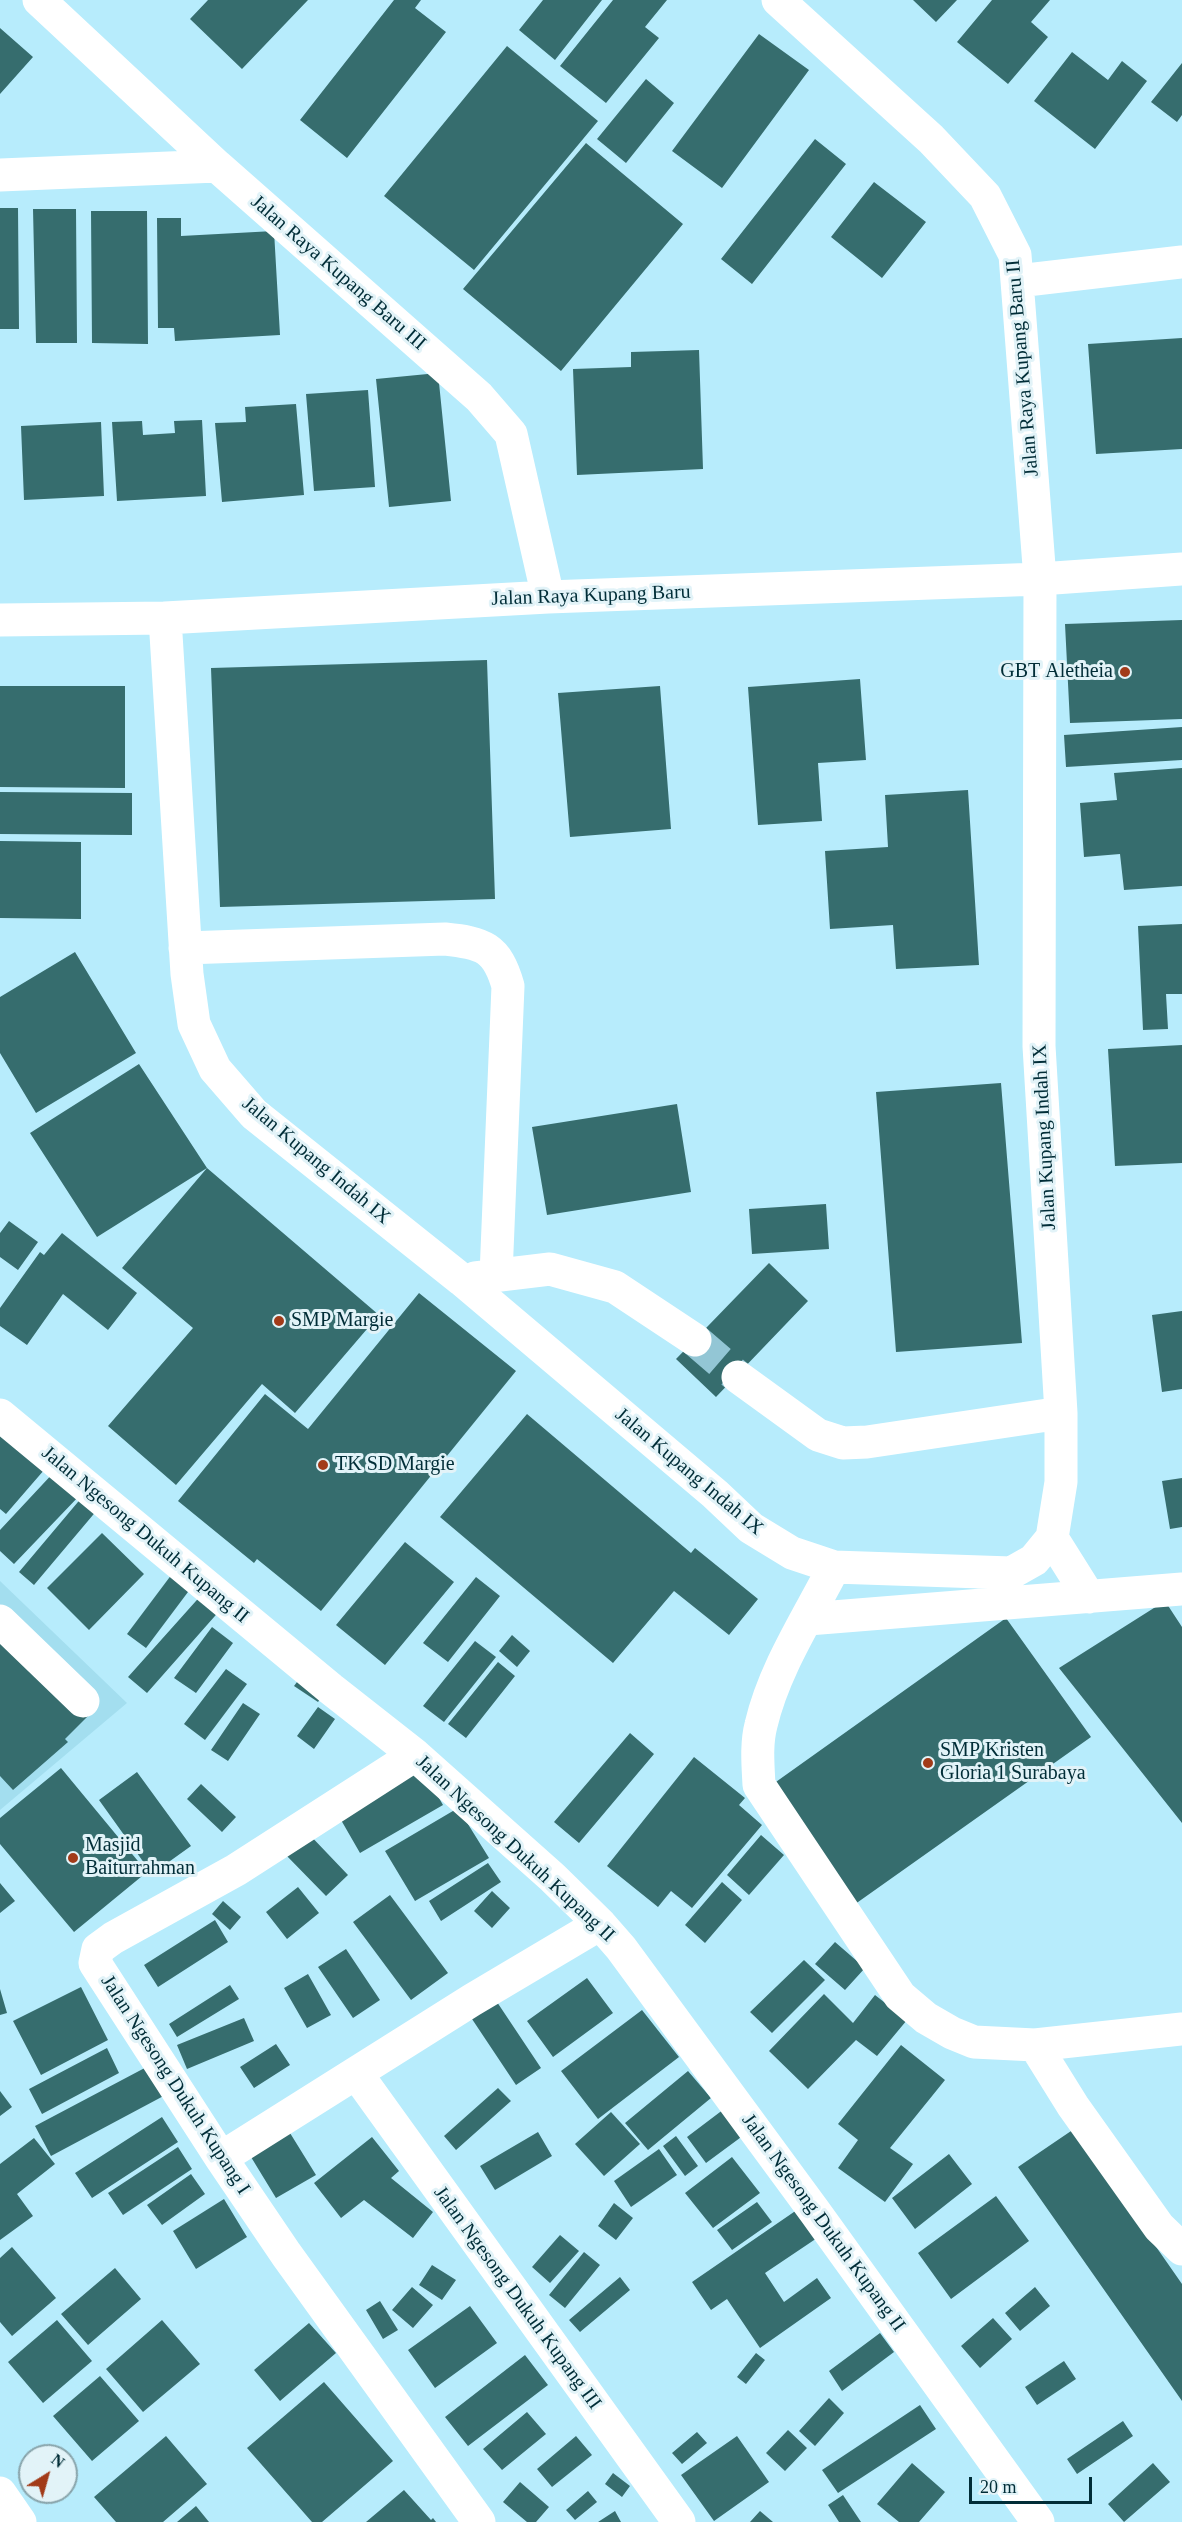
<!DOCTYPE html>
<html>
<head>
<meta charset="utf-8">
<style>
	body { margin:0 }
	#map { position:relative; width:1182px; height:2522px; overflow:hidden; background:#b7ecfc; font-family:Georgia,serif }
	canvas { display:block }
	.north { position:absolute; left:18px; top:2444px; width:60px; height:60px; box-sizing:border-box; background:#e2f3f8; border:2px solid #88a4ab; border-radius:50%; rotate:37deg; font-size:16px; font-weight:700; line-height:24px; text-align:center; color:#012d37 }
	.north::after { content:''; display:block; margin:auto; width:21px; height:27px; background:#a23b19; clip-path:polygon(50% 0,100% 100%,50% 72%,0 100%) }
	.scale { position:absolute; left:969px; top:2477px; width:123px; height:27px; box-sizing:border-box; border:3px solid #012d37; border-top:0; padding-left:8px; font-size:18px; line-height:21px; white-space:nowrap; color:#012d37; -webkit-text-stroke:4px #e2f3f8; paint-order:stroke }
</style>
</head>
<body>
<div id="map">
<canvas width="1182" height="2522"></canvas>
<div class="north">N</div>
<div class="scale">20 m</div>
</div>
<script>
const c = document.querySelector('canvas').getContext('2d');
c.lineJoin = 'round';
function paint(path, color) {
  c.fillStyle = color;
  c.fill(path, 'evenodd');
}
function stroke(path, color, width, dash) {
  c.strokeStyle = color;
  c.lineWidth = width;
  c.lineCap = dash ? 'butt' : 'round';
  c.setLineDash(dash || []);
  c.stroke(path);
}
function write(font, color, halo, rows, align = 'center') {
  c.font = font + ' Georgia,serif';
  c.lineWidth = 6;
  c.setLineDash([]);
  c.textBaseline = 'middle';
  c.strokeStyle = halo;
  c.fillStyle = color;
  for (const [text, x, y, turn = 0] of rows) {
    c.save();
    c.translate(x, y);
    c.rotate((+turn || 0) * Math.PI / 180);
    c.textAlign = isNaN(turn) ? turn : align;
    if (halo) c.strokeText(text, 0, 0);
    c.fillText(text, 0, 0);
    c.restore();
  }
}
paint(new Path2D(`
	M 0,1581 L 127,1703 L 0,1810 Z`), '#a3deef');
paint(new Path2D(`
	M 208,0 L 308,0 L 242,69 L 190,19 Z
	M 394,0 L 421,0 L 415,8 L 446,32 L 347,158 L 300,120 Z
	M 543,0 L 602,0 L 555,60 L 519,30 Z
	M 613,0 L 667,0 L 645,27 L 659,38 L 606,103 L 560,66 Z
	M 913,0 L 957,0 L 936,22 Z
	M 992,0 L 1050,0 L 1031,22 L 1048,37 L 1008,84 L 957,42 Z
	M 0,28 L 33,57 L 0,94 Z
	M 759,34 L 809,70 L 722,188 L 672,151 Z
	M 507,46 L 598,121 L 474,270 L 384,196 Z
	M 1072,52 L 1108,80 L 1122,61 L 1147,81 L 1095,149 L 1034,101 Z
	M 1182,63 L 1182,115 L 1177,122 L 1151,102 Z
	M 646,79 L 674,103 L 626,163 L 597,139 Z
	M 815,139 L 846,164 L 752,284 L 721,259 Z
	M 586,143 L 683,224 L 561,371 L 463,289 Z
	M 874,182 L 926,222 L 882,278 L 831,237 Z
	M 0,208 L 18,208 L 19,329 L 0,329 Z
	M 33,209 L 76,209 L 77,343 L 36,343 Z
	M 91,211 L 147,211 L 148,344 L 92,343 Z
	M 157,218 L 181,218 L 181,236 L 274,231 L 280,335 L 175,341 L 174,328 L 158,328 Z
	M 1182,338 L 1182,449 L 1096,454 L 1088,344 Z
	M 699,350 L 703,469 L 577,475 L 573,369 L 631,367 L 631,352 Z
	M 438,373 L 451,501 L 389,507 L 376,379 Z
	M 368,390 L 375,487 L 314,491 L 306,394 Z
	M 296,404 L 304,495 L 222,502 L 215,423 L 246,422 L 245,407 Z
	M 202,420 L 206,496 L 117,501 L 112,422 L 142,421 L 143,435 L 175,433 L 174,421 Z
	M 101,422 L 104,496 L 24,500 L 21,426 Z
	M 1182,620 L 1182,719 L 1070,723 L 1065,624 Z
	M 487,660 L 495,899 L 220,907 L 211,668 Z
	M 860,679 L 866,760 L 818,763 L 822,821 L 758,825 L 748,687 Z
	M 0,686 L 125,686 L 125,788 L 0,787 Z
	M 660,686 L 671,829 L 570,837 L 558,693 Z
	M 1182,727 L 1182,760 L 1066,767 L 1064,735 Z
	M 1182,768 L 1182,886 L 1124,890 L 1120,854 L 1084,857 L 1080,803 L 1117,800 L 1114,773 Z
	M 968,790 L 979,965 L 896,969 L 893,925 L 830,929 L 825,851 L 888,847 L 885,795 Z
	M 0,792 L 132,793 L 132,835 L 0,834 Z
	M 0,841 L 81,842 L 81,919 L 0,918 Z
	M 1182,924 L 1182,994 L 1166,994 L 1168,1029 L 1143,1030 L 1138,926 Z
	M 75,952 L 136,1053 L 36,1113 L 0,1053 L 0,997 Z
	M 1182,1045 L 1182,1163 L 1115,1166 L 1108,1049 Z
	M 139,1064 L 207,1168 L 97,1237 L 30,1133 Z
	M 1001,1083 L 1022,1343 L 896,1352 L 876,1092 Z
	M 677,1104 L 691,1192 L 547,1215 L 532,1127 Z
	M 207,1168 L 379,1315 L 295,1413 L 262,1384 L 176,1485 L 108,1426 L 193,1328 L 122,1268 Z
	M 826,1204 L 829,1249 L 752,1254 L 749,1209 Z
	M 9,1221 L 38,1242 L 18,1270 L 0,1257 L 0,1233 Z
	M 62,1233 L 137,1293 L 108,1330 L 63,1294 L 27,1345 L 0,1326 L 0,1308 L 40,1252 L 44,1255 Z
	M 769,1263 L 808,1301 L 716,1397 L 676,1359 Z
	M 419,1293 L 516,1371 L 321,1611 L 257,1559 L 254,1563 L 178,1501 L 265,1394 L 308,1429 Z
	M 1182,1311 L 1182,1389 L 1162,1392 L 1152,1315 Z
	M 527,1414 L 691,1553 L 695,1548 L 758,1599 L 729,1635 L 674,1591 L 613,1663 L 440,1517 Z
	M 0,1417 L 51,1462 L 6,1514 L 0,1509 Z
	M 56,1470 L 81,1494 L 14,1564 L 0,1551 L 0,1530 Z
	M 1182,1478 L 1182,1527 L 1170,1529 L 1162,1481 Z
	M 83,1496 L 98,1509 L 34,1585 L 19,1572 Z
	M 102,1533 L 144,1574 L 89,1630 L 47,1588 Z
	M 405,1542 L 454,1582 L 385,1665 L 336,1625 Z
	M 175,1570 L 194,1584 L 146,1648 L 127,1634 Z
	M 476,1577 L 500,1596 L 448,1662 L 423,1643 Z
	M 204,1592 L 222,1608 L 147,1693 L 128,1677 Z
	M 1165,1601 L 1182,1627 L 1182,1823 L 1059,1668 Z
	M 1006,1618 L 1091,1737 L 851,1907 L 766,1789 Z
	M 212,1627 L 233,1643 L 196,1693 L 174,1678 Z
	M 512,1635 L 530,1651 L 517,1667 L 499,1651 Z
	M 0,1641 L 91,1713 L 65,1739 L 68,1742 L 13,1790 L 0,1776 Z
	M 475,1641 L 496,1657 L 444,1722 L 423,1706 Z
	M 498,1662 L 515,1676 L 466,1738 L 448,1724 Z
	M 226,1669 L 247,1684 L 205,1740 L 184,1724 Z
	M 300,1678 L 323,1695 L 318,1702 L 294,1686 Z
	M 243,1703 L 260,1714 L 228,1761 L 211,1750 Z
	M 318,1707 L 335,1719 L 314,1749 L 297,1736 Z
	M 630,1733 L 654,1754 L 579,1843 L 554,1822 Z
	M 694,1757 L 745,1798 L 739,1805 L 762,1825 L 692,1908 L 671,1891 L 658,1907 L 607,1866 Z
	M 420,1765 L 443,1805 L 360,1853 L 337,1813 Z
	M 61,1768 L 147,1872 L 74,1932 L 0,1844 L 0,1818 Z
	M 137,1772 L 191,1846 L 152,1874 L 99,1800 Z
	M 201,1784 L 236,1817 L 222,1832 L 187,1799 Z
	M 458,1808 L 489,1858 L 415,1901 L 385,1851 Z
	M 306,1831 L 348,1875 L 326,1896 L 284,1853 Z
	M 761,1835 L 784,1855 L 749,1895 L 727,1875 Z
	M 488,1863 L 501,1882 L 441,1921 L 429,1901 Z
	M 722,1882 L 742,1900 L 705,1943 L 685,1925 Z
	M 0,1883 L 15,1901 L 0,1913 Z
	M 298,1887 L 319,1913 L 287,1939 L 266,1912 Z
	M 492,1891 L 510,1908 L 492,1928 L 474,1911 Z
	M 390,1895 L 448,1973 L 411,2000 L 353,1922 Z
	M 223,1901 L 241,1917 L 230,1930 L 212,1914 Z
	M 215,1920 L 228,1942 L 158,1987 L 144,1965 Z
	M 835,1942 L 865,1968 L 845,1990 L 815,1964 Z
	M 346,1949 L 380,2000 L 353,2018 L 318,1967 Z
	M 804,1960 L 825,1980 L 772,2033 L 750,2012 Z
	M 308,1974 L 331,2015 L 307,2028 L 284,1988 Z
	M 587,1978 L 613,2013 L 553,2057 L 527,2021 Z
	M 230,1985 L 239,1999 L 177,2037 L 169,2024 Z
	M 81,1987 L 108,2040 L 41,2075 L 13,2021 Z
	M 0,1989 L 7,2013 L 0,2015 Z
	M 491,1993 L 541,2068 L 516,2085 L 466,2010 Z
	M 824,1994 L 853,2023 L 875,1995 L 907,2020 L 877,2056 L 856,2040 L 808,2089 L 769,2051 Z
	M 642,2010 L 679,2057 L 598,2119 L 561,2071 Z
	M 244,2018 L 254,2041 L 187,2069 L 177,2045 Z
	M 276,2044 L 290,2065 L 254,2088 L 240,2067 Z
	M 901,2045 L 945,2080 L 890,2148 L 913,2164 L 885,2202 L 838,2168 L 858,2140 L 838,2124 Z
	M 107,2048 L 119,2073 L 42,2114 L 29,2089 Z
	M 156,2062 L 171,2092 L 51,2156 L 35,2126 Z
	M 688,2071 L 711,2098 L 648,2150 L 625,2123 Z
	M 498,2088 L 511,2101 L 456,2150 L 444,2136 Z
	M 0,2091 L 12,2107 L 0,2116 Z
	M 728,2106 L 748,2132 L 706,2163 L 687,2137 Z
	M 611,2112 L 640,2144 L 604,2176 L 575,2144 Z
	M 162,2117 L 178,2142 L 92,2198 L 75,2173 Z
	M 1074,2129 L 1182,2284 L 1182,2401 L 1018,2167 Z
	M 538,2132 L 552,2156 L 495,2190 L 480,2166 Z
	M 290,2133 L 316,2175 L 276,2198 L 251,2157 Z
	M 676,2136 L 698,2166 L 685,2176 L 663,2146 Z
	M 372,2137 L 399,2171 L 391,2178 L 433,2212 L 413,2238 L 364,2200 L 341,2218 L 314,2183 Z
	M 34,2138 L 55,2164 L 17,2194 L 33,2216 L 0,2240 L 0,2164 Z
	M 178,2147 L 192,2169 L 123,2215 L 108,2193 Z
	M 659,2149 L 677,2175 L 631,2207 L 614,2181 Z
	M 949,2154 L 972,2184 L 915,2229 L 892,2198 Z
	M 732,2157 L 760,2193 L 713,2228 L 685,2193 Z
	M 191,2174 L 205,2194 L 162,2225 L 147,2205 Z
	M 996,2196 L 1029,2241 L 951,2299 L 918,2253 Z
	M 224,2199 L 247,2237 L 196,2269 L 173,2231 Z
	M 757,2202 L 772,2222 L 732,2250 L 717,2230 Z
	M 614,2203 L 633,2218 L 616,2240 L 598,2226 Z
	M 807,2203 L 826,2232 L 765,2273 L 784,2302 L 817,2278 L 831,2298 L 760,2348 L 727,2299 L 711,2310 L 692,2282 Z
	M 560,2235 L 579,2251 L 550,2283 L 532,2267 Z
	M 12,2247 L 56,2298 L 12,2336 L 0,2322 L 0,2258 Z
	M 584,2252 L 600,2265 L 565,2308 L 549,2295 Z
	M 432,2265 L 456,2280 L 442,2300 L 419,2285 Z
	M 115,2268 L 141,2299 L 88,2345 L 61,2314 Z
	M 620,2277 L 630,2290 L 580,2332 L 569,2320 Z
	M 412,2287 L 433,2305 L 413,2328 L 392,2310 Z
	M 1035,2287 L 1050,2306 L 1020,2331 L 1005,2313 Z
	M 380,2301 L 398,2330 L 383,2339 L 366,2310 Z
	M 470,2306 L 497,2343 L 435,2388 L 408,2350 Z
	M 993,2318 L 1012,2339 L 980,2368 L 961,2346 Z
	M 57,2320 L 92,2361 L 43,2403 L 8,2362 Z
	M 162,2320 L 200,2364 L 143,2412 L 106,2369 Z
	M 309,2323 L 336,2353 L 280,2401 L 254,2370 Z
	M 880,2333 L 894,2352 L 842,2391 L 829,2371 Z
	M 756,2353 L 765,2360 L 746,2384 L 737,2377 Z
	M 525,2355 L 548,2385 L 468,2446 L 445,2417 Z
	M 1064,2361 L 1076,2379 L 1037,2405 L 1025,2387 Z
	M 100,2376 L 139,2421 L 92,2461 L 53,2416 Z
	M 324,2382 L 393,2461 L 322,2522 L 312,2522 L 247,2448 Z
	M 829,2398 L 844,2413 L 815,2446 L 799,2431 Z
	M 920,2405 L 936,2429 L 838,2493 L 822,2470 Z
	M 527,2412 L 546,2434 L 502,2470 L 483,2449 Z
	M 1123,2421 L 1133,2436 L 1077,2474 L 1067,2459 Z
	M 788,2430 L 807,2448 L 785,2471 L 766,2453 Z
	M 697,2432 L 707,2443 L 682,2464 L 672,2453 Z
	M 166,2436 L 207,2484 L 163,2522 L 116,2522 L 94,2497 Z
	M 576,2436 L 592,2455 L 552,2487 L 537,2469 Z
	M 737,2436 L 769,2482 L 714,2521 L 681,2475 Z
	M 912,2463 L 945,2492 L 919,2522 L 899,2522 L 877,2504 Z
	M 1153,2463 L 1170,2482 L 1124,2522 L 1108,2504 Z
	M 613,2473 L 630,2486 L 622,2497 L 605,2484 Z
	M 520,2482 L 549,2507 L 536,2522 L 527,2522 L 503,2502 Z
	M 404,2490 L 431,2520 L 433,2518 L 436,2522 L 366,2522 Z
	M 588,2491 L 597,2502 L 575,2520 L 566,2510 Z
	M 843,2495 L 861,2522 L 839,2522 L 828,2505 Z
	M 196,2506 L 209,2522 L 177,2522 Z
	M 615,2511 L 621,2522 L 598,2522 Z
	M 760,2511 L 773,2522 L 750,2522 Z`), '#366d6e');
stroke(new Path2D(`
	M 695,1340 L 738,1377`), '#93c6d5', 33, [33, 16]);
stroke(new Path2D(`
	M 39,0 L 217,166 L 479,397 L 511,434 L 548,597
	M 0,175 L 217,166
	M 1018,281 L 1182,262
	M 165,618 L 187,974 L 194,1024 L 215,1069 L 254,1114 L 462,1280 L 715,1494 L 751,1528 L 792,1553 L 834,1567 L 1011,1573 L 1034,1560 L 1052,1538 L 1061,1482 L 1061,1413 L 1039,1046 L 1040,579 L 1015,255 L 985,196 L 931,139 L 778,0
	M 0,620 L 165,618 L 548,597 L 1040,579 L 1182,569
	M 185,948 L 445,939 C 483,943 497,947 508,986 L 496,1275
	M 475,1278 L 550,1269 L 615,1287 L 695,1340
	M 738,1377 L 818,1435 L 843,1443 L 867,1442 L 1061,1413
	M 0,1415 L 331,1689 L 415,1755 L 552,1877 L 600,1924 L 621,1948 L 815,2212 L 1038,2522
	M 1052,1538 L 1089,1597
	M 834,1567 C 808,1618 774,1669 761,1725 C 756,1744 758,1765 759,1785 L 900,1996 L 926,2018 L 952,2033 L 974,2042 L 1035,2045 L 1182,2029
	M 808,1619 L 1182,1589
	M 0,1621 L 83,1701
	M 415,1755 L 236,1870 L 113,1938 L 98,1949 L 95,1963 L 221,2158 L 286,2254 L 479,2522
	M 1035,2045 L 1073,2106 L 1159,2227 L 1182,2249
	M 356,2073 L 679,2522
	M 221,2158 L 472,2000 L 600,1924
	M 0,2493 L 20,2522`), '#fff', 33);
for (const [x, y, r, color] of [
	[1125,672,6,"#a23b19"],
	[279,1321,6,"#a23b19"],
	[323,1465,6,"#a23b19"],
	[928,1763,6,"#a23b19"],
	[73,1858,6,"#a23b19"]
]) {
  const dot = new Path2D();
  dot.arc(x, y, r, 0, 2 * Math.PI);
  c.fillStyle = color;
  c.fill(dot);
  stroke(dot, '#e2f3f8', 2);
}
write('20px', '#012d37', '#e2f3f8', [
	["Jalan Raya Kupang Baru III",338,273,41],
	["Jalan Raya Kupang Baru II",1023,368,-95],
	["Jalan Raya Kupang Baru",591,596,-2],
	["Jalan Kupang Indah IX",1045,1137,-93],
	["Jalan Kupang Indah IX",316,1161,40],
	["Jalan Kupang Indah IX",689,1472,40],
	["Jalan Ngesong Dukuh Kupang II",145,1535,40],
	["Jalan Ngesong Dukuh Kupang II",515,1849,43],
	["Jalan Ngesong Dukuh Kupang I",175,2085,57],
	["Jalan Ngesong Dukuh Kupang II",823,2223,54],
	["Jalan Ngesong Dukuh Kupang III",517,2298,54]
]);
write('20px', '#012d37', '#e2f3f8', [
	["GBT Aletheia",1113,672,"right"],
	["SMP Margie",291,1321],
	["TK SD Margie",335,1465],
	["SMP Kristen",940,1751],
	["Gloria 1 Surabaya",940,1774],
	["Masjid",85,1846],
	["Baiturrahman",85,1869]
], 'left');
</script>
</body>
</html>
